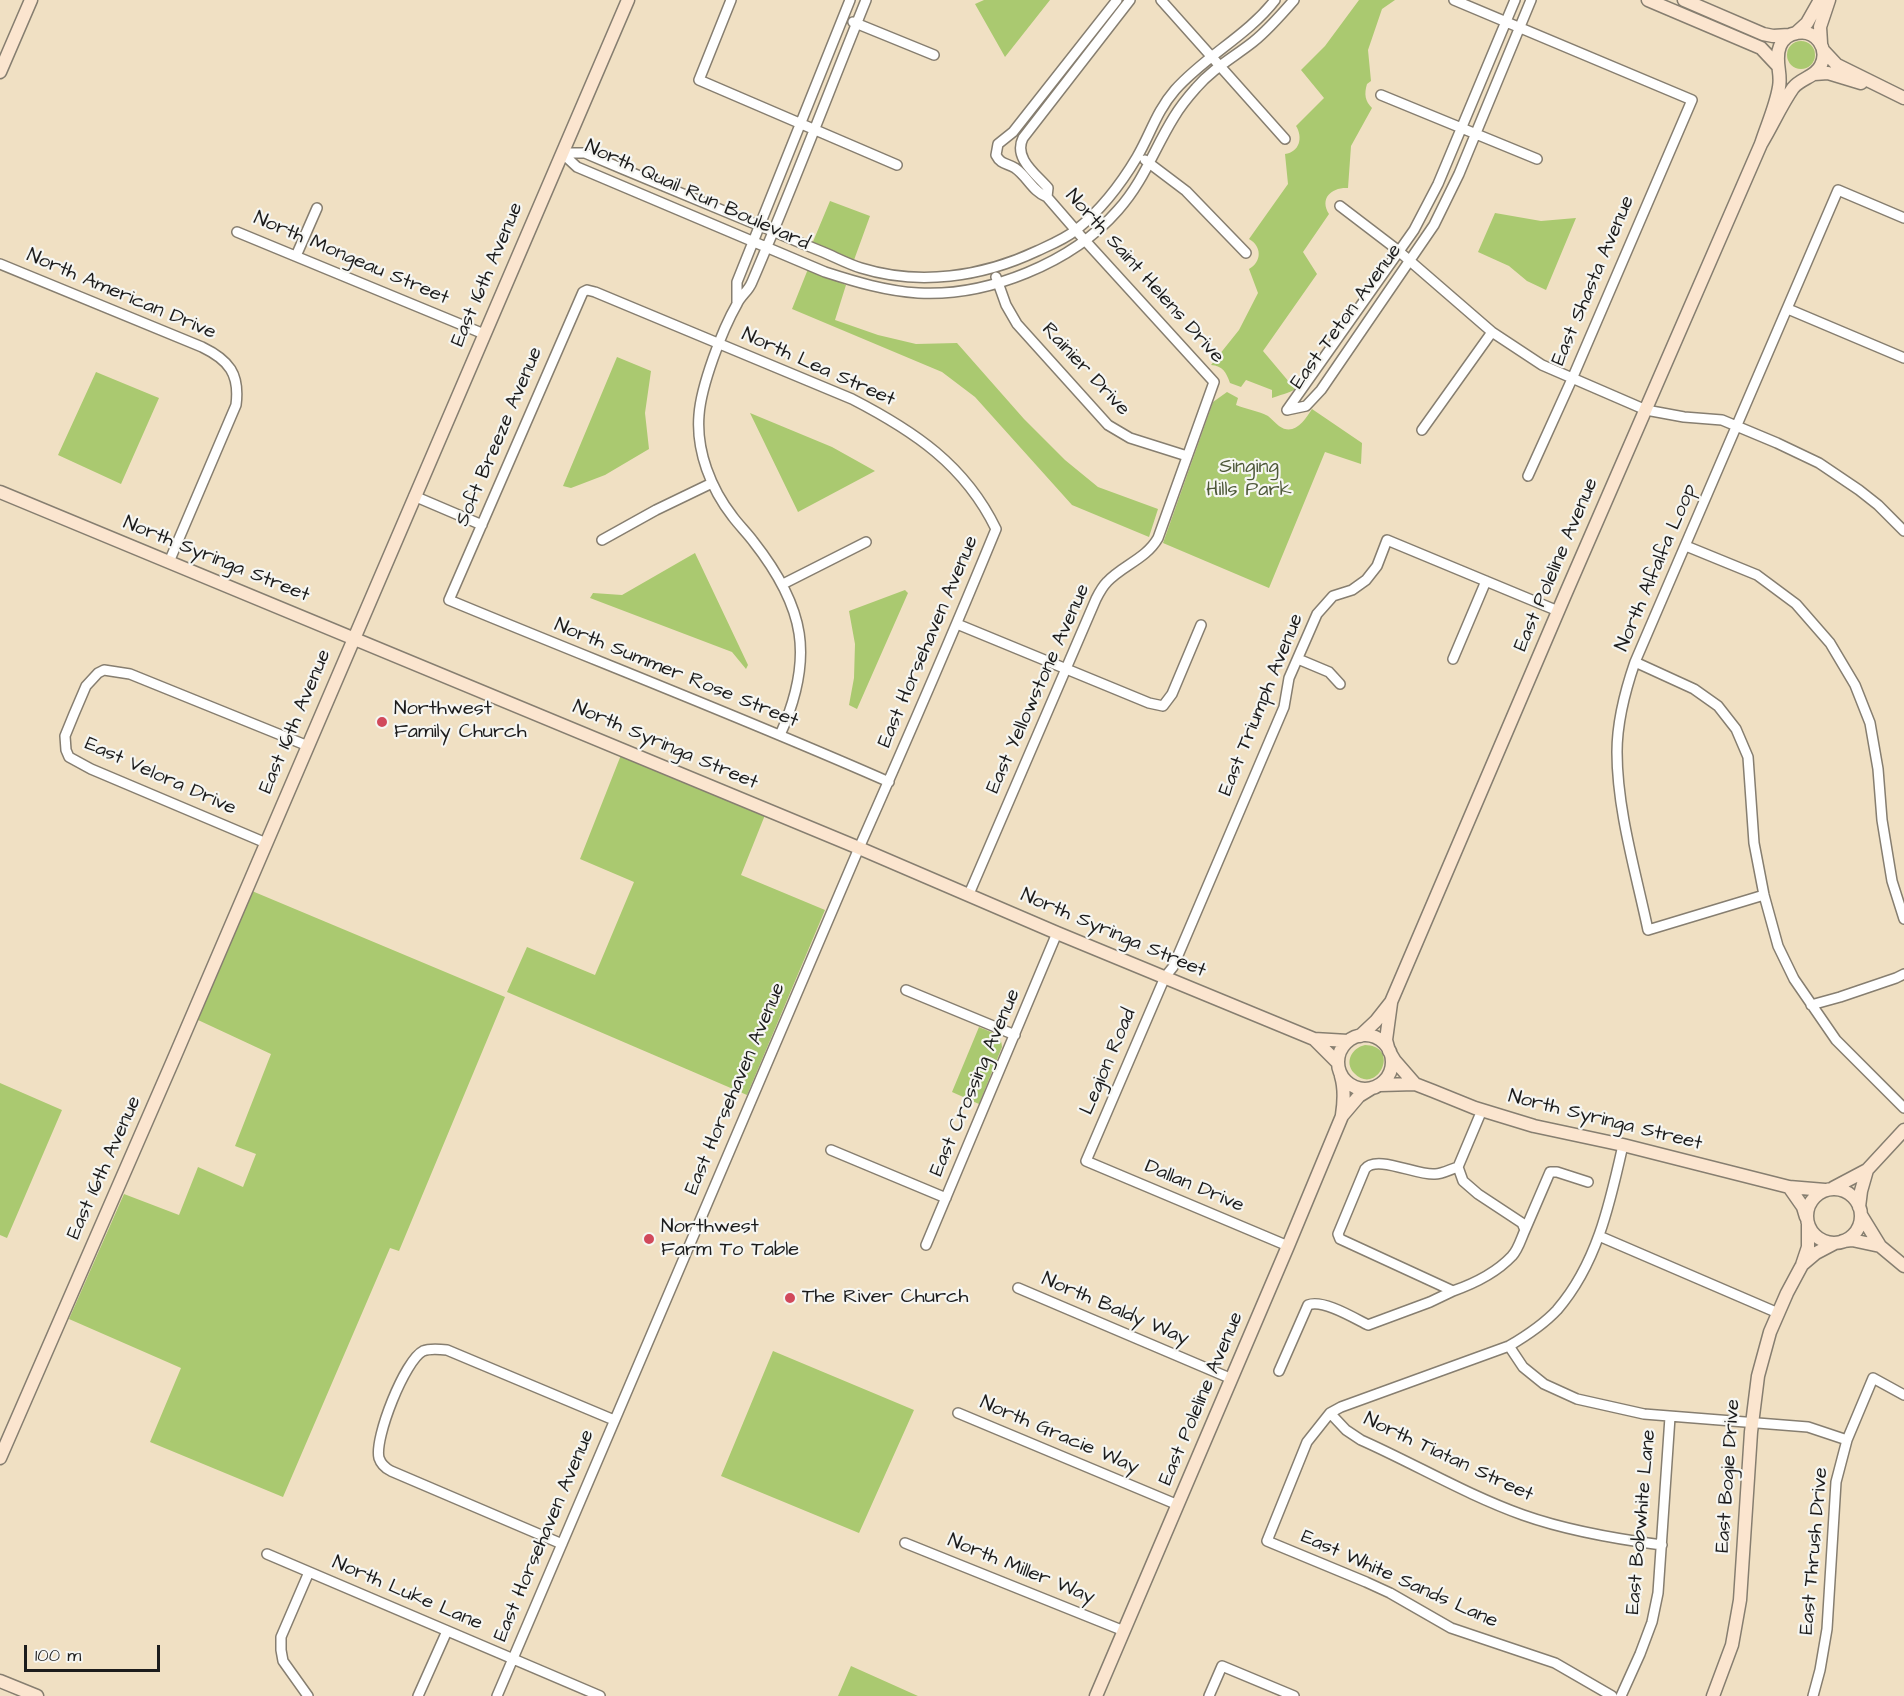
<!DOCTYPE html>
<html>
<head>
<meta charset="utf-8">
<style>
	body { margin:0 }
	#map { position:relative; width:1904px; height:1696px; overflow:hidden; background:#f0e0c3; font-family:"Architects Daughter",sans-serif }
	canvas { display:block }
	.scale { position:absolute; left:24px; top:1645px; width:136px; height:27px; box-sizing:border-box; border:3px solid #1c1c1c; border-top:0; padding-left:8px; font-size:18px; line-height:21px; white-space:nowrap; color:#1c1c1c; -webkit-text-stroke:4px #f6f6f2; paint-order:stroke }
</style>
</head>
<body>
<div id="map">
<canvas width="1904" height="1696"></canvas>
<div class="scale">100 m</div>
</div>
<script>
const c = document.querySelector('canvas').getContext('2d');
c.lineJoin = 'round';
function paint(path, color) {
  c.fillStyle = color;
  c.fill(path, 'evenodd');
}
function stroke(path, color, width, dash) {
  c.strokeStyle = color;
  c.lineWidth = width;
  c.lineCap = dash ? 'butt' : 'round';
  c.setLineDash(dash || []);
  c.stroke(path);
}
function write(font, color, halo, rows, align = 'center') {
  c.font = font + ' "Architects Daughter",sans-serif';
  c.lineWidth = 4.5;
  c.setLineDash([]);
  c.textBaseline = 'middle';
  c.strokeStyle = halo;
  c.fillStyle = color;
  for (const [text, x, y, turn = 0] of rows) {
    c.save();
    c.translate(x, y);
    c.rotate((+turn || 0) * Math.PI / 180);
    c.textAlign = isNaN(turn) ? turn : align;
    if (halo) c.strokeText(text, 0, 0);
    c.fillText(text, 0, 0);
    c.restore();
  }
}
paint(new Path2D(`
	M 984,0 L 1050,0 L 1005,57 L 975,4 Z
	M 1359,0 L 1395,0 L 1382,9 L 1368,50 L 1371,81 L 1367,84 C 1364,94 1365,101 1372,108 L 1351,146 L 1348,188 C 1332,187 1319,198 1329,214 L 1303,252 L 1317,274 L 1263,351 L 1295,389 C 1292,392 1277,396 1272,398 L 1272,390 L 1246,380 L 1241,387 L 1230,383 C 1226,372 1223,366 1211,365 L 1239,330 L 1258,293 L 1249,269 C 1262,262 1262,246 1249,239 L 1288,184 L 1285,154 C 1300,152 1303,137 1296,126 L 1324,98 L 1301,70 L 1325,46 Z
	M1787 55a14 14 0 1 1 28 0a14 14 0 1 1-28 0Z
	M 830,201 L 870,216 L 854,260 L 812,244 Z
	M 1495,213 L 1541,221 L 1576,218 L 1546,290 L 1527,281 L 1509,266 L 1478,252 Z
	M 808,269 L 846,285 L 835,320 L 878,335 L 916,344 L 957,343 L 1024,419 L 1065,460 L 1098,487 L 1158,509 L 1149,537 L 1072,505 L 975,397 L 942,372 L 792,309 Z
	M 617,357 L 651,371 L 645,413 L 649,449 L 605,475 L 571,488 L 563,486 Z
	M 96,372 L 159,398 L 121,484 L 58,455 Z
	M 1227,392 L 1238,398 L 1236,405 C 1246,409 1259,411 1268,416 C 1272,419 1275,423 1279,426 C 1294,437 1305,420 1312,409 L 1362,443 L 1361,464 L 1325,452 L 1269,588 L 1163,543 L 1213,402 Z
	M 750,413 L 832,447 L 875,471 L 798,512 Z
	M 695,553 L 748,665 L 746,669 L 732,652 L 590,598 L 593,593 L 622,595 Z
	M 905,590 L 908,593 L 857,709 L 849,705 L 854,678 L 855,644 L 849,611 Z
	M 621,755 L 765,815 L 741,875 L 825,910 L 747,1095 L 507,992 L 527,947 L 595,975 L 634,882 L 580,859 Z
	M 252,891 L 505,997 L 399,1251 L 390,1248 L 283,1497 L 150,1442 L 181,1368 L 69,1319 L 124,1194 L 179,1215 L 198,1167 L 243,1187 L 256,1154 L 235,1146 L 271,1054 L 198,1020 Z
	M 979,1027 C 990,1032 1002,1034 1002,1047 L 979,1104 L 952,1092 Z
	M 1365,1045 C 1402,1046 1377,1097 1354,1073 C 1344,1062 1352,1048 1365,1045 Z
	M 0,1083 L 62,1110 L 7,1238 L 0,1235 Z
	M 773,1351 L 914,1410 L 859,1533 L 721,1476 Z
	M 851,1666 L 918,1696 L 838,1696 Z`), '#aac970');
const street = new Path2D(`
	M 731,0 L 699,80 L 897,165
	M 1161,0 L 1285,139
	M 1454,0 L 1692,100 L 1572,379 L 1528,476
	M 853,22 L 934,55
	M 1381,95 L 1537,159
	M 562,153 L 577,167 L 825,272 C 856,282 886,291 918,293 C 987,297 1072,263 1118,210 C 1144,181 1154,149 1174,117 C 1180,107 1188,97 1196,88 C 1212,69 1234,57 1253,42 C 1268,30 1281,15 1294,0
	M 562,153 L 585,153 C 639,176 693,198 748,221 C 773,231 798,242 823,252 C 835,257 848,264 861,268 C 919,286 982,277 1037,251 C 1050,245 1065,239 1076,230 C 1101,210 1121,184 1137,157 C 1151,133 1156,112 1175,90 C 1205,56 1247,36 1275,0
	M 1145,160 L 1186,191 L 1246,253
	M 1047,197 L 1048,188 C 1036,174 1013,158 1023,138 L 1130,0
	M 1340,206 L 1395,248 L 1492,332 L 1542,365 L 1646,410 L 1684,417 L 1722,420 L 1777,443 L 1819,463 L 1859,490 L 1878,505 L 1904,531
	M 237,232 L 484,334
	M 296,256 L 317,208
	M 0,264 L 202,347 C 229,360 240,374 236,405 L 169,562
	M 996,277 L 1006,305 L 1017,324 L 1108,425 L 1130,438 L 1187,456
	M 737,302 L 737,282 L 850,0
	M 1788,309 L 1904,358
	M 1287,410 L 1306,406 L 1321,390 L 1434,225 L 1459,174 L 1531,0
	M 1287,410 L 1414,230 L 1438,184 L 1515,0
	M 1422,430 L 1492,332
	M 414,496 L 482,525
	M 602,540 L 656,510 L 712,483
	M 1686,546 L 1757,575 L 1796,604 L 1830,643 L 1855,685 L 1870,723 L 1878,769 L 1882,820 L 1892,881 L 1904,919
	M 783,584 L 866,542
	M 957,624 L 1149,703 L 1163,706 L 1172,694 L 1201,625
	M 1298,659 L 1329,672 L 1340,684
	M 1453,659 L 1486,581
	M 1635,662 L 1694,689 L 1718,706 L 1736,729 L 1748,757 L 1754,843 L 1764,895 L 1778,946 L 1794,979 L 1836,1040 L 1904,1108
	M 780,735 C 815,657 805,607 753,541 C 747,533 739,525 733,517 C 711,489 696,451 699,415 C 701,386 722,330 737,304 C 741,295 748,292 752,282 C 792,189 828,94 866,0
	M 266,843 L 91,769 L 69,757 L 66,750 L 65,736 L 74,714 L 86,686 L 98,673 L 104,670 L 130,674 L 308,746
	M 969,894 L 1096,599 C 1099,593 1102,587 1107,582 C 1123,565 1146,559 1158,538 L 1214,382 L 1080,235 L 1047,197 C 1033,192 1027,176 1015,168 C 1007,163 1001,165 996,155 L 998,144 L 1013,132 L 1117,0
	M 1764,895 L 1648,930 C 1636,873 1617,810 1617,752 C 1617,721 1625,691 1635,662 L 1838,190 L 1904,218
	M 906,990 L 1015,1035
	M 1811,1005 L 1840,997 L 1896,978 L 1904,974
	M 831,1150 L 946,1198
	M 1458,1167 C 1451,1169 1442,1174 1435,1174 C 1418,1176 1376,1154 1365,1169 L 1338,1234 L 1340,1239 L 1453,1291 C 1473,1284 1496,1273 1512,1256 C 1518,1250 1521,1239 1525,1230 L 1522,1223 L 1478,1194 L 1463,1181 L 1458,1167 L 1482,1110
	M 1525,1230 L 1550,1172 L 1557,1172 L 1588,1182
	M 1599,1236 L 1778,1313
	M 926,1245 L 1057,933
	M 1288,1246 L 1086,1161 L 1165,977 L 1173,967 L 1284,707 L 1289,678 L 1317,614 L 1333,596 L 1352,590 L 1366,580 L 1377,566 L 1387,540 L 1558,611
	M 1018,1288 L 1232,1379
	M 1509,1346 L 1523,1367 L 1544,1384 L 1577,1399 L 1644,1414 L 1808,1427 L 1847,1440
	M 1279,1371 L 1308,1305 C 1323,1299 1354,1318 1368,1325 L 1430,1302 L 1453,1291
	M 958,1413 L 1178,1505
	M 1330,1413 L 1346,1430 L 1361,1440 C 1415,1464 1467,1495 1523,1515 C 1568,1531 1616,1539 1662,1545
	M 905,1543 L 1124,1631
	M 562,1544 L 391,1471 C 385,1468 381,1464 379,1458 C 374,1438 405,1360 423,1351 C 430,1348 439,1349 447,1350 L 614,1420
	M 267,1554 L 600,1696
	M 308,1696 L 283,1661 L 281,1650 L 281,1637 L 309,1572
	M 418,1696 L 447,1631
	M 497,1696 L 859,848 C 906,742 952,636 996,529 C 965,465 914,431 852,399 L 595,292 L 587,290 L 583,292 L 449,600 C 596,661 744,718 889,782
	M 1209,1696 L 1222,1666 L 1294,1696
	M 1612,1696 L 1555,1663 L 1451,1628 L 1390,1593 L 1366,1582 L 1267,1541 L 1307,1442 L 1330,1413 L 1341,1407 L 1509,1346 C 1526,1336 1543,1325 1557,1310 C 1597,1264 1610,1203 1623,1145
	M 1621,1696 L 1640,1654 L 1652,1622 L 1658,1593 L 1670,1417
	M 1813,1696 L 1820,1670 L 1827,1629 L 1836,1482 L 1847,1440 L 1873,1378 L 1904,1395`);
const secondary = new Path2D(`
	M 1648,0 L 1761,48 L 1777,65
	M 1684,0 L 1763,34 L 1773,36 L 1789,35
	M 1796,33 L 1807,23 L 1820,0
	M 1821,43 L 1820,27 L 1829,0
	M 1823,50 L 1837,65 L 1904,98
	M 0,72 L 31,0
	M 1814,74 L 1828,73 L 1861,83
	M 0,492 L 859,848 L 1057,933 L 1314,1039 L 1348,1041
	M 1391,1003 L 1386,1040 L 1389,1051 L 1395,1061 L 1415,1084 L 1433,1091 L 1475,1108 L 1534,1126 L 1623,1145 L 1789,1187 L 1825,1190
	M1338 1062a27 27 0 1 1 54 0a27 27 0 1 1-54 0Z
	M 1360,1036 L 1376,1021 L 1391,1002 L 1565,595 L 1761,144 C 1767,125 1776,106 1779,87 C 1782,73 1774,60 1780,46 C 1783,39 1789,34 1797,33 C 1816,29 1829,49 1821,65 C 1816,77 1801,78 1793,88 C 1781,105 1772,126 1761,144
	M 1314,1039 L 1338,1063
	M 1341,1076 C 1345,1089 1344,1102 1342,1115
	M 1380,1085 L 1415,1084
	M 1789,1187 L 1803,1207 L 1806,1217
	M 1833,1188 L 1867,1170 L 1904,1130
	M1807 1216a27 27 0 1 1 54 0a27 27 0 1 1-54 0Z
	M 1859,1207 L 1861,1191 L 1867,1170
	M 1861,1215 L 1880,1246 L 1904,1266
	M 1843,1241 L 1852,1240 L 1880,1246
	M 1803,1264 L 1816,1253 L 1835,1243
	M 0,1458 L 172,1063 L 628,0
	M 0,1681 L 37,1696
	M 1096,1696 L 1288,1246 L 1342,1116 L 1359,1096 L 1372,1088
	M 1713,1696 L 1732,1645 L 1740,1600 L 1751,1432 L 1758,1376 L 1770,1332 L 1787,1293 L 1802,1265 L 1808,1247 L 1808,1225`);
stroke(street, '#867e70', 12);
stroke(secondary, '#867e70', 15);
stroke(street, '#fff', 9);
stroke(secondary, '#fbe5cf', 12);
for (const [x, y, r, color] of [
	[382,722,6,"#d1495b"],
	[649,1239,6,"#d1495b"],
	[790,1298,6,"#d1495b"]
]) {
  const dot = new Path2D();
  dot.arc(x, y, r, 0, 2 * Math.PI);
  c.fillStyle = color;
  c.fill(dot);
  stroke(dot, '#f6f6f2', 2);
}
write('20px', '#1c1c1c', '#f6f6f2', [
	["North Quail Run Boulevard",697,196,24],
	["North Mongeau Street",351,259,23],
	["East 16th Avenue",488,275,-67],
	["North Saint Helens Drive",1144,277,48],
	["East Shasta Avenue",1594,281,-67],
	["North American Drive",121,295,23],
	["East Teton Avenue",1347,317,-54],
	["North Lea Street",818,368,24],
	["Rainier Drive",1085,370,47],
	["Soft Breeze Avenue",500,437,-67],
	["North Syringa Street",216,560,22],
	["East Poleline Avenue",1557,565,-67],
	["North Alfalfa Loop",1657,568,-67],
	["East Horsehaven Avenue",929,642,-67],
	["North Summer Rose Street",676,674,22],
	["East Yellowstone Avenue",1039,689,-66],
	["East Triumph Avenue",1262,705,-68],
	["East 16th Avenue",296,722,-67],
	["North Syringa Street",665,746,23],
	["East Velora Drive",160,777,24],
	["North Syringa Street",1113,934,23],
	["Legion Road",1109,1062,-67],
	["East Crossing Avenue",976,1083,-67],
	["East Horsehaven Avenue",736,1089,-67],
	["North Syringa Street",1605,1121,14],
	["East 16th Avenue",105,1168,-66],
	["Dallan Drive",1194,1187,23],
	["North Baldy Way",1115,1310,23],
	["East Poleline Avenue",1202,1399,-67],
	["North Gracie Way",1059,1436,23],
	["North Tiatan Street",1448,1458,25],
	["East Bogie Drive",1729,1476,-86],
	["East Bobwhite Lane",1642,1522,-85],
	["East Horsehaven Avenue",545,1536,-67],
	["East Thrush Drive",1815,1551,-85],
	["North Miller Way",1021,1570,22],
	["East White Sands Lane",1399,1580,24],
	["North Luke Lane",407,1594,23]
]);
write('20px', '#4e5939', '#f6f6f2', [
	["Singing",1249,468],
	["Hills Park",1249,491]
]);
write('20px', '#1c1c1c', '#f6f6f2', [
	["Northwest",394,710],
	["Family Church",394,733],
	["Northwest",661,1228],
	["Farm To Table",661,1251],
	["The River Church",802,1298]
], 'left');
</script>
</body>
</html>
